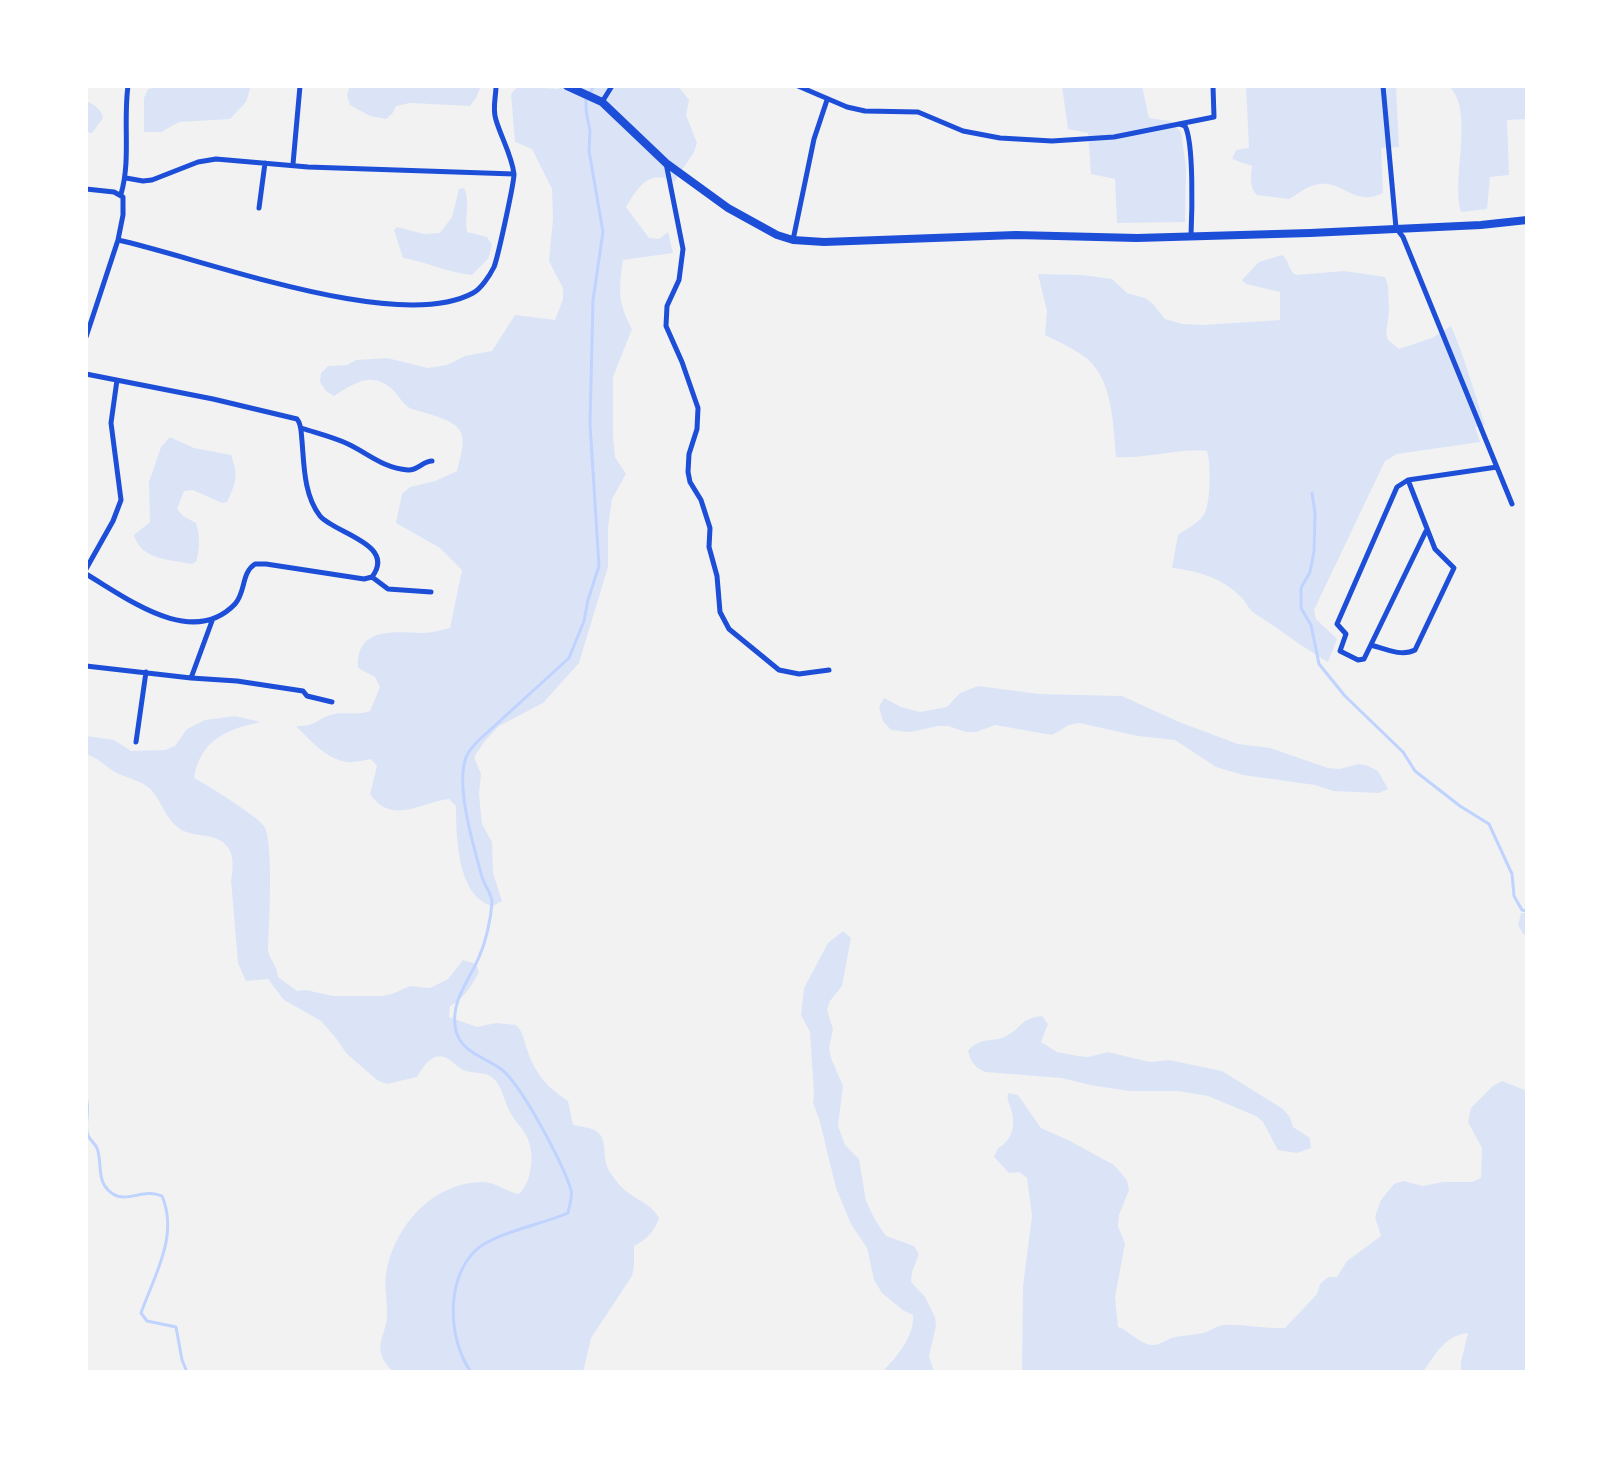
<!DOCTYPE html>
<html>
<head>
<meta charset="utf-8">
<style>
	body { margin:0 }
	#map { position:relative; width:1613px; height:1458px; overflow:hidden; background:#f2f2f2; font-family:Lato,sans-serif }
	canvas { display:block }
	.frame { position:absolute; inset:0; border:88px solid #fff; pointer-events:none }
</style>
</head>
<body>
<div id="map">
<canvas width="1613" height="1458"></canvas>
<div class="frame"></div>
</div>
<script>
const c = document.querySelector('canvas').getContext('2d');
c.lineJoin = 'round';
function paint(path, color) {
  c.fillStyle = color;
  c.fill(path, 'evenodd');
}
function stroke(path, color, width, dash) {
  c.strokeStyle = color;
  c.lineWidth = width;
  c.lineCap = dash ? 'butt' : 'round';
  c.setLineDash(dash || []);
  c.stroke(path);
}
paint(new Path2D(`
	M 164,86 L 251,86 L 246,102 L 230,119 L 179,122 L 161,132 L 144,132 L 144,98 L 148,89 Z
	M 350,86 L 368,87 L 481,86 L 476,98 L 470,106 L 410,103 L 396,106 L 392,114 L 386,119 L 370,116 L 350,105 L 347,95 Z
	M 518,86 L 558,89 L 560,86 L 678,86 L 689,100 L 686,115 L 697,143 L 694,152 L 674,182 C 650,168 638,187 626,207 L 649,238 L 659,239 L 668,232 L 673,253 L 623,260 C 619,289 617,301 632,329 L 613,377 L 613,437 L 615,457 L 626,474 L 612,499 L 608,528 L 608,567 L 579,663 L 543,703 L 499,726 L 485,741 L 474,757 L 481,774 L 479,794 L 482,824 L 492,842 L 493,873 L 502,901 L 493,906 C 457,898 456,835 456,806 L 449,799 C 421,802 392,826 370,794 L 377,766 L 371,759 C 364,760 354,763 347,762 C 326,759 310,740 296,726 C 313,727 315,721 330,715 C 343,711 357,716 370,711 L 380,687 L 375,677 L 358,668 C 355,627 394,632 422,633 C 431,633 441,630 450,628 L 462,570 L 440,548 L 396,523 L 402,494 L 410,487 L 435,481 L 457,471 C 468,432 466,425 426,413 C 421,411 412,410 408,407 C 403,403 399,397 395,392 C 373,370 356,382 334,396 L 326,391 L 320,382 L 321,373 L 328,366 L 347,365 L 356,360 L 387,358 L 428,368 L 447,365 L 465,356 L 492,351 L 515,315 L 555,320 L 563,299 L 563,288 L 549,261 L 553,219 L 552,189 L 532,149 L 515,142 L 511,94 Z
	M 1062,86 L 1142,86 L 1149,118 L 1170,121 L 1181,132 L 1186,167 L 1185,222 L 1117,223 L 1115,179 L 1091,174 L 1088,133 L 1068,129 Z
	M 1246,86 L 1396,86 L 1399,147 L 1381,148 L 1383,193 C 1354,207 1344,181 1320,184 C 1306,186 1301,192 1289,199 L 1257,195 C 1249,188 1251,176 1252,166 L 1232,159 L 1236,150 L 1249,148 Z
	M 1449,86 L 1527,86 L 1527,119 L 1507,120 L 1509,175 L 1490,177 L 1487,209 L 1461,212 C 1451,178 1475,111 1449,86 Z
	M 86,101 C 95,105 101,109 103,118 L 92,133 L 86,132 Z
	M 464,188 C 471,202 464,217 467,232 L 487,237 L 492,245 L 488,259 L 472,275 C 448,273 427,262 403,258 L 394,230 L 397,227 L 424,234 L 440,233 L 452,217 L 459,189 Z
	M 1282,255 C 1289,260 1288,270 1296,275 L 1344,271 L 1385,277 L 1388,286 L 1389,312 L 1386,334 L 1388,340 L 1399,349 L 1432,338 L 1451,326 C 1465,358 1474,392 1485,425 L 1475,427 L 1480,442 L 1397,454 L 1385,461 L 1314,610 L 1316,619 L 1337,639 L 1328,662 C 1303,648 1281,630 1257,615 C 1249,611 1247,603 1242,598 C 1223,578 1198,571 1172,568 L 1178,535 C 1186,529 1197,524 1203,516 C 1211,506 1211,464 1207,451 C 1177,448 1147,459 1116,457 C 1113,424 1113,375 1082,355 C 1070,347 1057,341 1045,335 L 1047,311 L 1038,274 L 1083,275 L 1112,279 L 1127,293 L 1145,298 L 1153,304 L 1165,319 L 1182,324 L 1202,325 L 1280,320 L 1280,292 L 1246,284 L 1242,280 L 1259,262 Z
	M 170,437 L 194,448 L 231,455 C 239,476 236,482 227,502 L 222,503 L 193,490 L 184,491 L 177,509 L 183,516 L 196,523 C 200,535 200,550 196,562 L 191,564 C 168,559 141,560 134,535 L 150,522 L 149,482 L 161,447 Z
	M 978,686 L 1039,694 L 1122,696 L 1179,722 L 1238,744 L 1270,748 L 1328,768 L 1339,769 L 1359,764 L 1368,766 L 1378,771 L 1388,789 L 1379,793 L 1333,791 L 1315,785 L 1243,775 L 1216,767 L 1175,740 L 1138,736 L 1079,723 L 1069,725 L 1052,735 L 995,725 L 976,732 L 966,732 L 948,726 L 938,726 L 910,732 L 891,730 L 883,721 L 879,707 L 884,698 L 901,707 L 920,712 L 947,707 L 960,693 Z
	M 235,716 L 261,722 C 226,729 200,741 194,778 C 206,784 257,816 264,826 C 274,840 269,928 268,949 C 268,958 278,966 278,977 L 297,991 L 306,990 L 333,996 L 382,996 L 392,994 L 410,986 L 430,988 L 448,979 L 463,960 L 476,964 L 479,972 C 473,984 462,1001 450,1006 L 449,1017 L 477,1027 L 496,1023 L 516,1025 C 524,1033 523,1039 527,1049 C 534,1073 548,1088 568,1101 L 573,1125 C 579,1126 586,1127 592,1129 C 609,1135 602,1153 607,1166 C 609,1172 614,1178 618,1183 C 629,1198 650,1201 659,1218 C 655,1231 646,1240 634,1246 L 634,1266 L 632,1276 L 591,1338 L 583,1372 L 393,1372 C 368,1346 388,1337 387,1312 C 387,1299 384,1287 386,1274 C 394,1226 433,1182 483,1182 C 496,1182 506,1192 519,1194 C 532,1182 535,1153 527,1137 C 523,1128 514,1121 510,1112 C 504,1101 502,1086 493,1078 C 484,1071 473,1074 463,1070 C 458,1068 454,1062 448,1059 C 433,1050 424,1066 417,1077 L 387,1084 L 377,1080 L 347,1054 L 335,1037 L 321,1021 L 284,1000 L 268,979 L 246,981 L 238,963 L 231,880 C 233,871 234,857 229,849 C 218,831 196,839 180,829 C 167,821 162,803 153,792 C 146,782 130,779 119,774 C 107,769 103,760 86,754 L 86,736 L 114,740 L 131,751 L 165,750 L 175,746 L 187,729 L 205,720 Z
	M 1521,913 L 1527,913 L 1527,936 L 1523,934 L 1518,925 Z
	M 843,931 L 851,938 L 842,986 L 830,1001 L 827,1010 L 833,1029 L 829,1048 L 831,1058 L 843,1086 L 838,1126 L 845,1145 L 859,1159 L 866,1201 L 875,1220 L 886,1236 L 914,1246 L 919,1254 L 912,1272 L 911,1282 L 925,1297 L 935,1317 L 936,1326 L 929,1356 L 934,1372 L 882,1372 C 896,1358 915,1336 913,1315 L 904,1311 L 882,1293 L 874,1280 L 867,1248 L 851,1224 L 836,1188 L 820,1122 L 813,1103 L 814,1094 L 810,1032 L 801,1015 L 804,988 L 828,943 Z
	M 1042,1016 L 1048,1024 L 1041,1042 L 1057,1052 L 1078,1056 L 1088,1057 L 1108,1052 L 1150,1062 L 1169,1060 L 1222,1071 L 1283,1109 L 1290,1117 L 1293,1127 L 1310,1138 L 1311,1148 L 1297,1153 L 1278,1150 L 1263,1122 L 1256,1116 L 1208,1096 L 1178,1091 L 1129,1091 L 1090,1085 L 1062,1078 L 985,1072 C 974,1067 971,1062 968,1051 C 982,1035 994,1044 1008,1035 C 1024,1026 1019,1019 1042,1016 Z
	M 1502,1081 L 1527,1091 L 1527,1372 L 1461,1372 L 1461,1362 L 1468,1333 C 1445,1335 1435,1355 1423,1372 L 1022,1372 L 1023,1286 L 1032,1216 L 1027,1178 L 1019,1172 L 1009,1173 L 994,1157 L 998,1148 C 1010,1142 1016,1128 1012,1113 C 1011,1106 1006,1100 1008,1093 L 1018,1095 L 1041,1128 L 1068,1140 L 1114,1165 L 1127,1180 L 1129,1190 L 1119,1215 L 1118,1226 L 1125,1244 L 1115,1297 L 1118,1327 C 1130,1331 1138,1343 1151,1345 C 1161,1346 1167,1338 1176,1337 C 1185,1335 1198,1335 1206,1332 C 1213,1329 1217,1326 1224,1325 C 1244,1324 1265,1329 1285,1328 L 1317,1294 L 1320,1284 L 1328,1277 L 1337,1277 L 1347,1261 L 1381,1236 L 1375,1217 L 1381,1200 L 1394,1184 L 1403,1181 L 1423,1186 L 1443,1182 L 1472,1182 L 1481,1178 L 1482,1148 L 1468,1122 L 1471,1108 L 1493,1086 Z`), '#dbe4f7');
stroke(new Path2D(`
	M 1312,493 L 1315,513 L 1314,552 L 1310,572 L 1301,588 L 1301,608 L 1311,625 L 1319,664 L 1345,696 L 1403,752 L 1415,771 L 1460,806 L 1489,824 L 1512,874 L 1514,896 L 1522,910 L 1527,911
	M 86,1097 C 90,1109 85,1121 87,1132 C 88,1139 94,1142 97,1148 C 103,1164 95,1182 113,1194 C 127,1203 144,1188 162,1196 C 179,1236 154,1276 141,1313 L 147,1321 L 176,1327 L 182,1360 L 187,1372
	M 471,1372 C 448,1340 445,1279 476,1250 C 494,1233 543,1224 568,1213 C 569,1206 573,1196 571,1190 C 563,1164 522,1085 501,1069 C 486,1058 461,1052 456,1031 C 449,1003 469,981 479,957 C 486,941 491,919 492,902 C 492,894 484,885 482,877 C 474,847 454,783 467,755 C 470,749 475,744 479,740 L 569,658 L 584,621 L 588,600 L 599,566 L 590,424 L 593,300 L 603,232 L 589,151 L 590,131 L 586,110 L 586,99 L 594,86`), '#bfd3fe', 3);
stroke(new Path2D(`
	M 798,86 L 847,107 L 865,111 L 918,112 L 963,131 L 1000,138 L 1052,141 L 1114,137 L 1214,117 L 1213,86
	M 1383,86 L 1396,228 L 1403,237 L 1512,504
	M 602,102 L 612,86
	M 1179,124 L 1185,126 C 1194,142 1192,215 1191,236
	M 666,163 L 683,249 L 679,280 L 667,306 L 666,326 L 682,362 L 698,408 L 697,429 L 689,454 L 688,472 L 690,482 L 701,500 L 710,528 L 709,547 L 717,576 L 720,612 L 729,629 L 779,670 L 799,674 L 829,670
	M 293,164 L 300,86
	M 126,178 L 143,181 L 152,180 L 198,162 L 216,159 L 308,167 L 514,174
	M 86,189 L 114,192 L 123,197 L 123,215 L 118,240 C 201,258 398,334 473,293 C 481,289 490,275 494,267 C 498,257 514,183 514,174 C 512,156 501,137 496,120 C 492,109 496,97 496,86
	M 121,194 C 131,160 123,122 128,86
	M 259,208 L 265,163
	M 793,240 L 814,139 L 827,100
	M 86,337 L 118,240
	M 86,374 L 213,399 L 297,419 C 302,425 301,433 302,441 C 304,465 304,496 320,516 C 334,533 397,544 372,577 L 364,579 L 266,564 L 255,564 C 241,573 246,592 235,604 C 192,649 127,598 86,574
	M 301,428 C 316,433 333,437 348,444 C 369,454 383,468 408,470 C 417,471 423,461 432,461
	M 1426,531 L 1364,659 L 1358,660 L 1340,651 L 1346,634 L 1337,624 L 1397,487 L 1408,480 L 1497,467
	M 86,569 L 113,521 L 121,500 L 111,423 L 117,380
	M 372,577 L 388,589 L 431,592
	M 1371,645 C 1385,649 1402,657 1415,650 L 1454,568 L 1435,549 L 1408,480
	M 86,666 L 191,678 L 237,681 L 303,691 L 307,696 L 332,702
	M 191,678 L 212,621
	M 136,742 L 146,672`), '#1d4ed8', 5);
stroke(new Path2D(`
	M 567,86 L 602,102 L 666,163 L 728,208 L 777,235 L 793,240 L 824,242 L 1016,235 L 1137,238 L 1310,233 L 1481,225 L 1527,220`), '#1d4ed8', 8);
</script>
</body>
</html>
